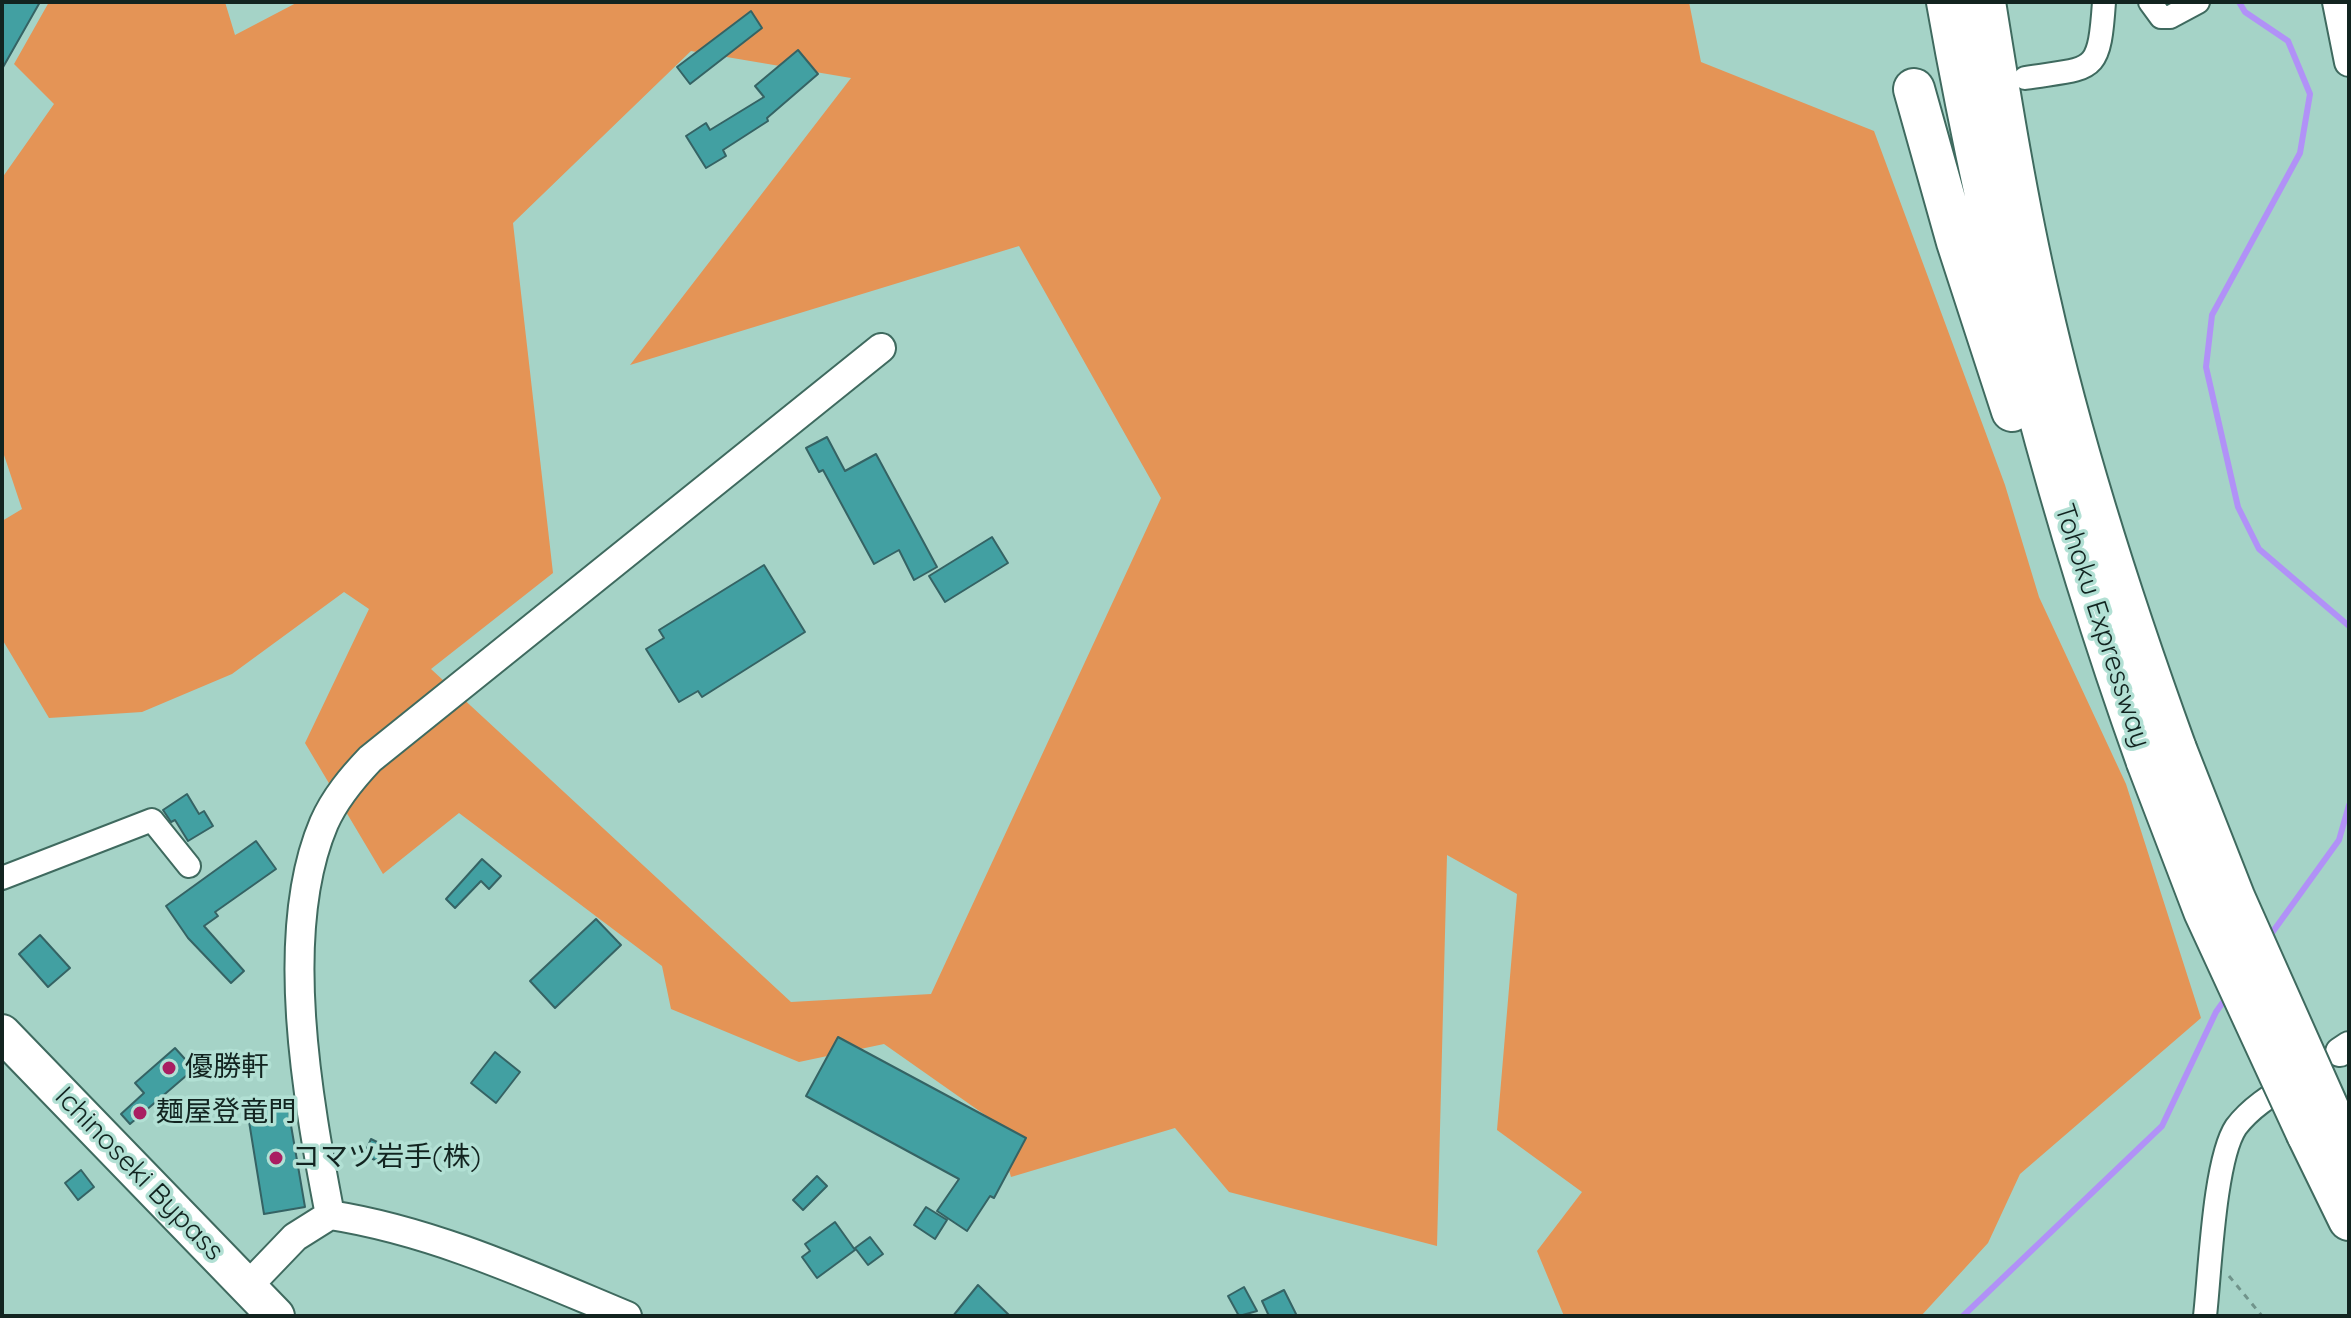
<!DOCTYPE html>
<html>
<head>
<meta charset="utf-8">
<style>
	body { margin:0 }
	#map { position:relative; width:2351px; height:1318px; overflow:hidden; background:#a5d3c7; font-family:Quicksand,sans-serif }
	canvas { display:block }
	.frame { position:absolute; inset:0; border:4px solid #122420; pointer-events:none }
</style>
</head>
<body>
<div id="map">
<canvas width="2351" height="1318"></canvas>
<div class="frame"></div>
</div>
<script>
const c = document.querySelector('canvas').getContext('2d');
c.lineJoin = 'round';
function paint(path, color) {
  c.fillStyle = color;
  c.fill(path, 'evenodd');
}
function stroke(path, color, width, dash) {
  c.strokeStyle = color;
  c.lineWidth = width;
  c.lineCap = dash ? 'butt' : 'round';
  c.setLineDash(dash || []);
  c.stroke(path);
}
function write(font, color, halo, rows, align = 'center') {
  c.font = font + ' Quicksand,"Noto Sans JP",sans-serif';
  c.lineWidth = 7;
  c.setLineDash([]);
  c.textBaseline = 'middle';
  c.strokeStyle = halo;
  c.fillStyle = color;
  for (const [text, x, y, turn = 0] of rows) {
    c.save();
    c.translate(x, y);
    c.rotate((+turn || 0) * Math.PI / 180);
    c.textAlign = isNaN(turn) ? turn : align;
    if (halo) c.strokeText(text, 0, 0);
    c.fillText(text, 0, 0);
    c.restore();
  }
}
paint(new Path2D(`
	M 49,2 L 225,2 L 235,35 L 298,2 L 1689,2 L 1701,62 L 1874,131 L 2005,485 L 2039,597 L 2126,784 L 2201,1018 L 2020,1174 L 1988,1243 L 1921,1316 L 1564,1316 L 1537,1251 L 1582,1192 L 1497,1130 L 1517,894 L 1447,855 L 1437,1246 L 1229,1192 L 1175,1128 L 1011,1177 L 995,1122 L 884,1044 L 799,1062 L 671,1009 L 662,966 L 459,813 L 383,874 L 305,743 L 369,609 L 344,592 L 232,674 L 142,712 L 49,718 L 2,639 L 2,521 L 22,509 L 2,449 L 2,178 L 54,104 L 14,64 ZM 691,51 L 851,78 L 630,365 L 1019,246 L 1161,498 L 931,994 L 791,1002 L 431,669 L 553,573 L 513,223 Z`), '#e49456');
stroke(new Path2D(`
	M 2239,2 L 2245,12 L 2288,41 L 2310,94 L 2300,153 L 2212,315 L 2206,367 L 2238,507 L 2259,549 L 2349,626
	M 2269,937 L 2339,840 L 2349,805
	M 1963,1316 L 2162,1126 L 2216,1012 L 2228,995`), '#b191f7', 6);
const building = new Path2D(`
	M 2,2 L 40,2 L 2,69 Z
	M 751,11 L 762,28 L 690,84 L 677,67 Z
	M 798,50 L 818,74 L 767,118 L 768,121 L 723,150 L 726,156 L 706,168 L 686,136 L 706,123 L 710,130 L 764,97 L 755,86 Z
	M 827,437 L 845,471 L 876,454 L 937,567 L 914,580 L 899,550 L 874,564 L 823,470 L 819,472 L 806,448 Z
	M 992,537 L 1008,563 L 945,602 L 929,576 Z
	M 764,565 L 805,632 L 702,697 L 698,691 L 679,702 L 646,649 L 664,638 L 659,630 Z
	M 187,794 L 199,814 L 204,811 L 213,826 L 188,841 L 175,820 L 171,822 L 163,810 Z
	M 256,841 L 276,869 L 215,912 L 218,916 L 204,926 L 244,971 L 231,983 L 188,938 L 166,906 Z
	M 482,859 L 501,876 L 489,889 L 481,881 L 455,908 L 446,899 Z
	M 596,919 L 621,945 L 555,1008 L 530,981 Z
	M 40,935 L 70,968 L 48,987 L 19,954 Z
	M 838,1037 L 1026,1138 L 994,1198 L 990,1196 L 967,1231 L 937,1211 L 959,1179 L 806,1096 Z
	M 175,1048 L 194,1069 L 130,1124 L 121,1114 L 144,1093 L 135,1083 Z
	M 495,1052 L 520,1072 L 496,1103 L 471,1083 Z
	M 287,1102 L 305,1207 L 264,1214 L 247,1109 Z
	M 371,1139 L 393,1150 L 386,1165 L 364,1155 Z
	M 81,1170 L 94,1187 L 78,1200 L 65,1183 Z
	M 817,1176 L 827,1186 L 803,1210 L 793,1200 Z
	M 926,1207 L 947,1220 L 935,1239 L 914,1225 Z
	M 835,1222 L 855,1250 L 817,1278 L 802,1257 L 810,1251 L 805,1244 Z
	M 870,1237 L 883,1254 L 868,1265 L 855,1248 Z
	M 978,1285 L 1010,1316 L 953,1316 Z
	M 1244,1287 L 1257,1311 L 1239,1316 L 1228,1296 Z
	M 1284,1290 L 1297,1316 L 1269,1316 L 1262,1301 Z`);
paint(building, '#42a0a2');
stroke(building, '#356364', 2);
const minor = new Path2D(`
	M 2150,2 L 2161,17 L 2170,17 L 2198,2
	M 2025,78 C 2094,67 2099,76 2104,2
	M 2,878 L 152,820 L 189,866
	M 2205,1316 C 2210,1273 2214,1160 2236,1127 C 2251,1107 2273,1094 2294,1081`);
const tertiary = new Path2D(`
	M 2337,2 L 2349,62
	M 2340,1052 L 2349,1046
	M 330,1215 C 308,1101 277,933 324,823 C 335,798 352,778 370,759 L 881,348
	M 247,1287 L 295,1237 L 330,1215 C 433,1231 531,1276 627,1316`);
const trunk = new Path2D(`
	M 2,1033 L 276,1316`);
const motorway = new Path2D(`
	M 1947,2 C 1993,261 2058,514 2147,762
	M 1985,2 C 2001,102 2017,202 2040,301 C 2074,453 2123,603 2176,749
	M 1914,89 L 1957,242 L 2012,411
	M 2334,1121 L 2349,1151
	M 2307,1134 L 2349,1220`);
stroke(minor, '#3f6a5f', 26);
stroke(tertiary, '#3f6a5f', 32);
stroke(trunk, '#3f6a5f', 40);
stroke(motorway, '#3f6a5f', 44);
stroke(new Path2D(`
	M 2229,1276 L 2262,1316`), '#70948b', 3, [6, 6]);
stroke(minor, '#fff', 22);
stroke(tertiary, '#fff', 28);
stroke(trunk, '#fff', 36);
stroke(motorway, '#fff', 40);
const motorwayBridge = new Path2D(`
	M 2176,749 L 2235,899 L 2334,1121
	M 2147,762 L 2204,911 L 2307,1134`);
stroke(motorwayBridge, '#3f6a5f', 44, []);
stroke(motorwayBridge, '#fff', 40);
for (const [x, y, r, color] of [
	[169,1068,8,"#a91e62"],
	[140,1113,8,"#a91e62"],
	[276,1158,8,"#a91e62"]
]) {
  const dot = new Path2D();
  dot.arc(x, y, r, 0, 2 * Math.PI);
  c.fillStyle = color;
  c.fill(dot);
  stroke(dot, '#b2e0d4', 3);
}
write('28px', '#122420', '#b2e0d4', [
	["Tohoku Expressway",2102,626,72],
	["Ichinoseki Bypass",139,1174,46]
]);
write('28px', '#122420', '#b2e0d4', [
	["優勝軒",185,1068],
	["麺屋登竜門",156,1113],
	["コマツ岩手(株)",292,1158]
], 'left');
</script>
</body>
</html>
